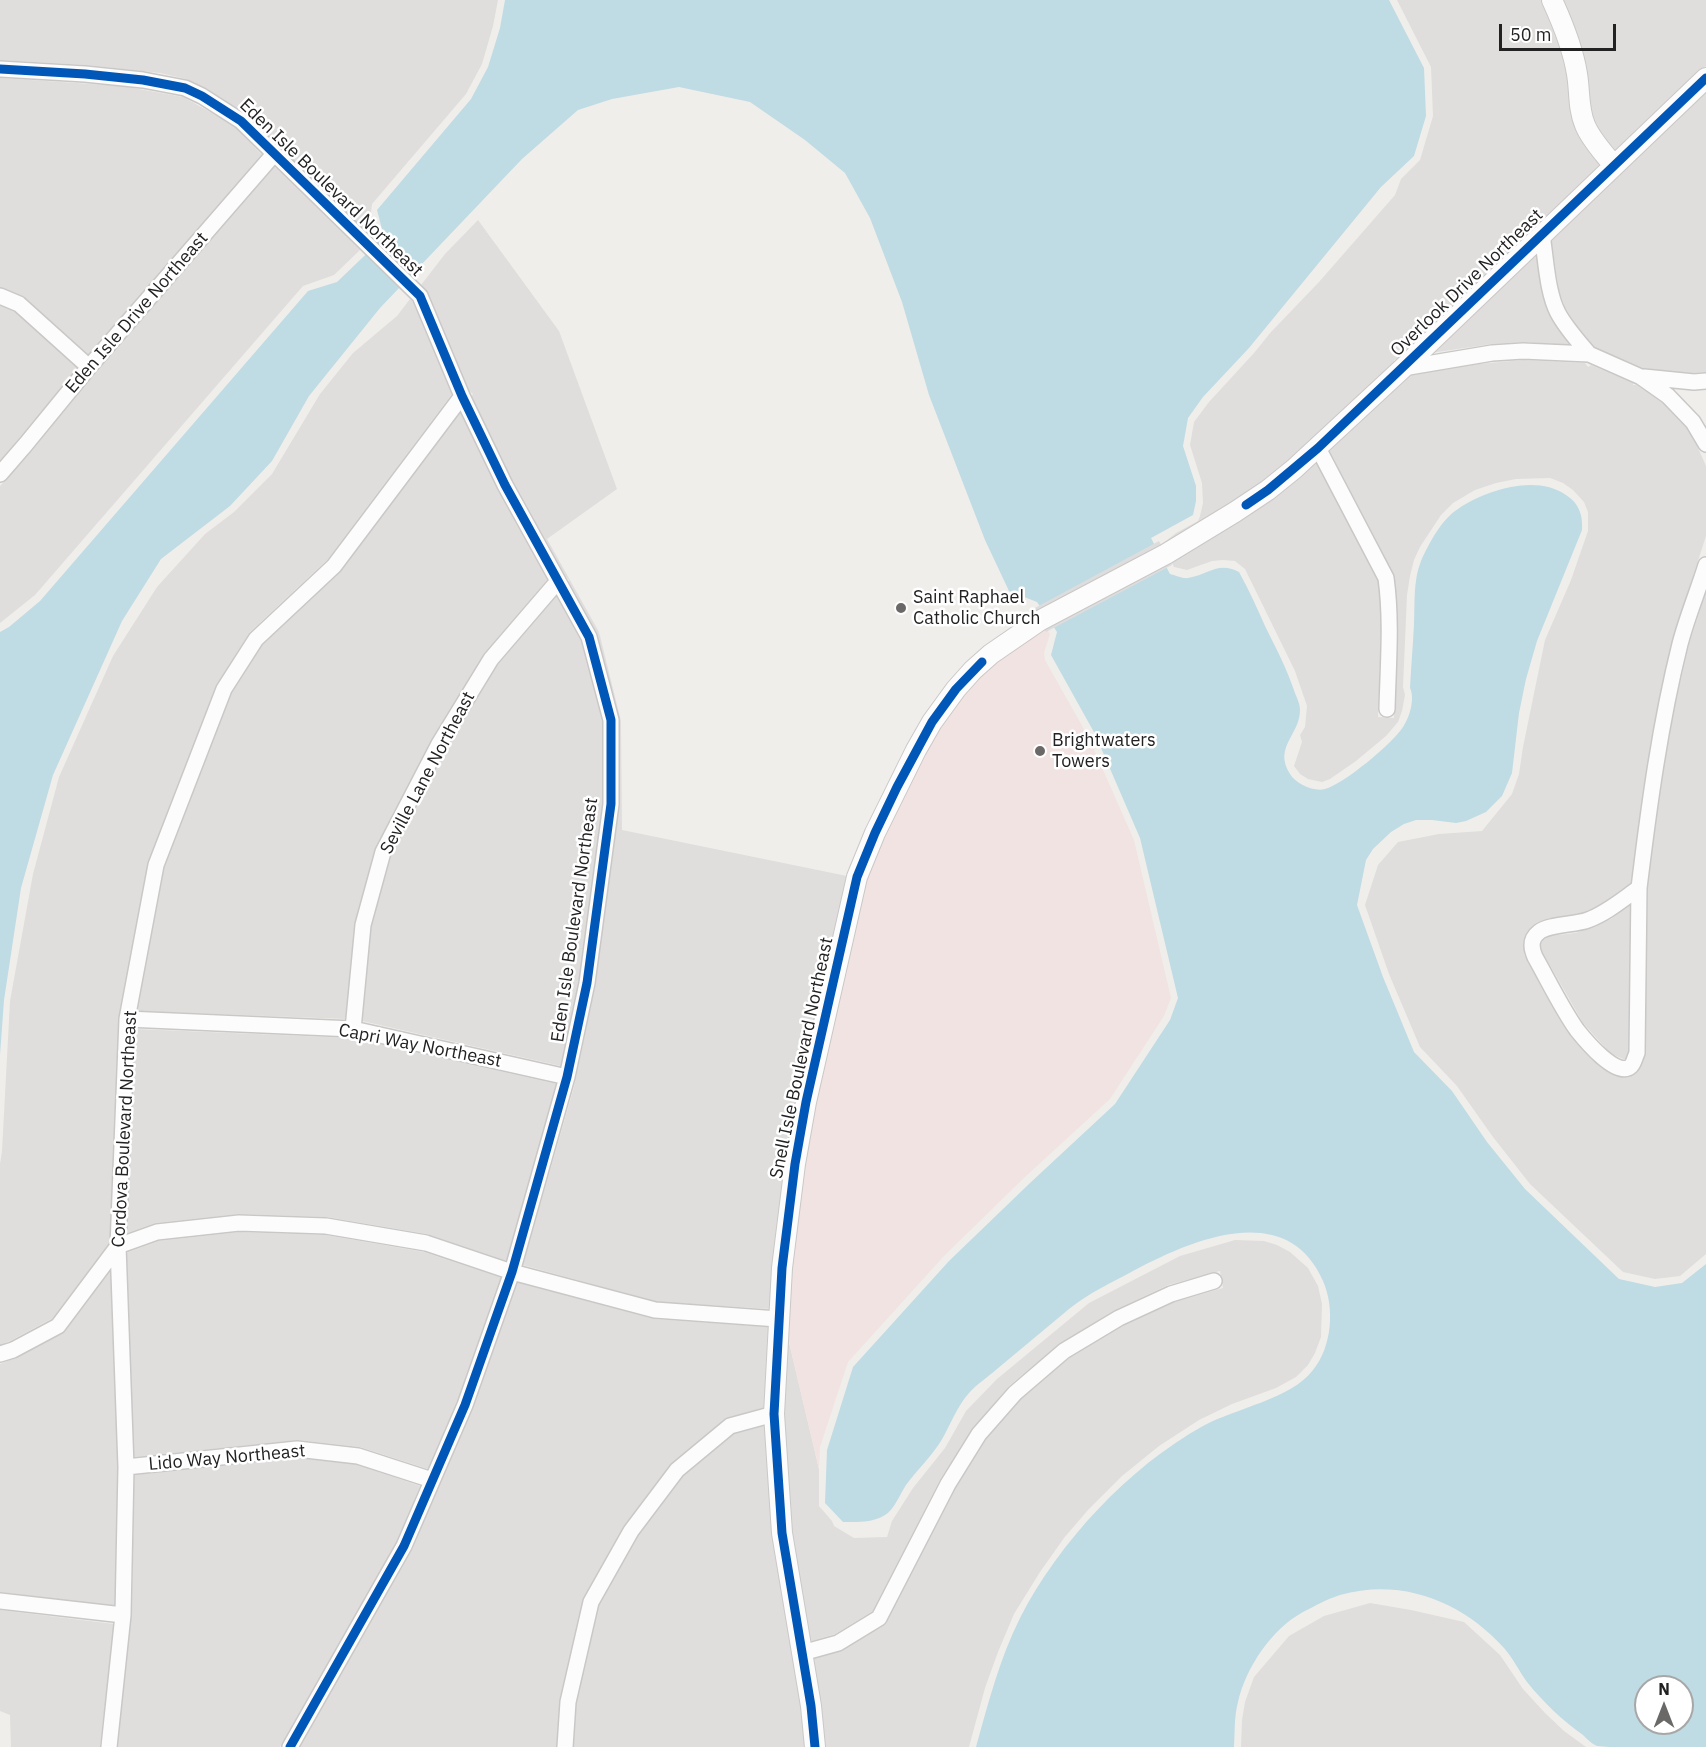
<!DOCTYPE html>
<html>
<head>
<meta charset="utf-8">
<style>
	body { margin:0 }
	#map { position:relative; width:1706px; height:1747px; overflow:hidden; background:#f0eeeb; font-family:"IBM Plex Sans",sans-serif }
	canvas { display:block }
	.north { position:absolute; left:1634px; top:1675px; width:60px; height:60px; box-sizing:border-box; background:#fff; border:2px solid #a7a7a7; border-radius:50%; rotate:0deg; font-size:16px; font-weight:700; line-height:24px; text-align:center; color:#222 }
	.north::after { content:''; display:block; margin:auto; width:21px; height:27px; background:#6a6968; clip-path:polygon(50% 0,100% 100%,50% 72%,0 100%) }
	.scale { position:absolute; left:1499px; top:24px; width:117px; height:27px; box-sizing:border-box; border:3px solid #222; border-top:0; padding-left:8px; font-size:18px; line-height:21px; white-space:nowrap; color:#222; -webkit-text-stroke:4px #fff; paint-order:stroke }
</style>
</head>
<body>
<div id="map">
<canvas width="1706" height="1747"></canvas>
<div class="north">N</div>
<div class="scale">50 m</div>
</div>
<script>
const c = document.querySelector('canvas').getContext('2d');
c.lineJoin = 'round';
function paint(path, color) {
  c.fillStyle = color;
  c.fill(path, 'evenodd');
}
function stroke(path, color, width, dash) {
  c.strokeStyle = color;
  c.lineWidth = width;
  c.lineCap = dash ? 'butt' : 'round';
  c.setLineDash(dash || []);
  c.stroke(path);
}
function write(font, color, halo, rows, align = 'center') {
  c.font = font + ' "IBM Plex Sans",sans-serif';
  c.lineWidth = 5;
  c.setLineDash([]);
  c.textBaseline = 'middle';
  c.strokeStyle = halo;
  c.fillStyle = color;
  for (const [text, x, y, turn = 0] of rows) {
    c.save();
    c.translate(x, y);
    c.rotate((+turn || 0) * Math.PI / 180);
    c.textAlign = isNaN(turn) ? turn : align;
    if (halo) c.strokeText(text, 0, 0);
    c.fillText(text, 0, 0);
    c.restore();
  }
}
paint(new Path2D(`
	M 0,0 L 498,0 L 493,26 L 482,64 L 466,94 L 372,204 L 371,212 L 377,234 L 373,238 L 246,115 L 206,88 L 186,79 L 160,73 L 86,65 L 0,60 Z
	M 1397,0 L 1543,0 L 1558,32 L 1602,165 L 1538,227 L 1533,228 L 1533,232 L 1400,359 L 1394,360 L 1395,364 L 1314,440 L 1264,482 L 1231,505 L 1163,546 L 1162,544 L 1176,533 L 1198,521 L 1200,516 L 1203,503 L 1202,483 L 1190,445 L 1194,422 L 1209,402 L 1254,353 L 1271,332 L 1319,282 L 1395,195 L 1401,179 L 1420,160 L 1433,116 L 1431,67 Z
	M 1561,0 L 1706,0 L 1706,66 L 1615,154 L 1592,120 Z
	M 0,78 L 122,86 L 183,97 L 221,118 L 236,128 L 262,155 L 89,355 L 24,297 L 0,287 Z
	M 1706,90 L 1706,372 L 1694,373 L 1672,372 L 1643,368 L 1593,347 L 1575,324 L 1565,307 L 1559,291 L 1551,239 Z
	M 274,166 L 360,250 L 334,275 L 303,286 L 35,595 L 0,623 L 0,486 L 32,451 L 95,373 Z
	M 478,220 L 559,331 L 617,489 L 547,539 L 599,632 L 621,721 L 622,830 L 847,876 L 771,1309 L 657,1302 L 523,1265 L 574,1087 L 595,986 L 619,805 L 619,720 L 595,632 L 568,582 L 569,580 L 564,575 L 511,481 L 471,397 L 473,394 L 468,390 L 427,292 L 421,285 L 445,254 Z
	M 1537,252 L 1543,295 L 1550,315 L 1570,345 L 1523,342 L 1491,344 L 1431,353 Z
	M 410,299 L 413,302 L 452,394 L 328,559 L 250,632 L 216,686 L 149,862 L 121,1010 L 120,1010 L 110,1243 L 53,1318 L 10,1341 L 0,1345 L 0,1164 L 2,1151 L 10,1001 L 33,874 L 59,777 L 113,656 L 157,587 L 205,534 L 234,512 L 272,474 L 320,394 L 353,353 L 397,316 Z
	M 0,305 L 15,312 L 78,368 L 0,461 Z
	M 1523,360 L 1585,363 L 1588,367 L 1591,365 L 1633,383 L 1633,385 L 1639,385 L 1663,403 L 1687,428 L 1694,439 L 1706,466 L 1706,536 L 1673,638 L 1656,715 L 1643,793 L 1632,882 L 1603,903 L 1587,911 L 1573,915 L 1546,919 L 1536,923 L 1528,932 L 1524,943 L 1524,954 L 1528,963 L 1571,1036 L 1600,1067 L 1610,1073 L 1622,1077 L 1629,1077 L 1637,1072 L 1640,1068 L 1645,1053 L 1647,889 L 1659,795 L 1672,719 L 1689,644 L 1706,591 L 1706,1254 L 1680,1276 L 1655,1279 L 1623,1272 L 1530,1184 L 1493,1137 L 1457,1086 L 1420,1047 L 1389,974 L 1365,905 L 1378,865 L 1398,842 L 1439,834 L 1482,831 L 1512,794 L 1519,774 L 1523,747 L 1545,640 L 1571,580 L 1588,531 L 1588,512 L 1584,502 L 1573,490 L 1563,483 L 1550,478 L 1516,479 L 1496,483 L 1475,490 L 1453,503 L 1441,515 L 1420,547 L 1414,560 L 1410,576 L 1407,595 L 1403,687 L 1405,695 L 1402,711 L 1398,722 L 1386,736 L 1356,761 L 1330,779 L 1322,782 L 1308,779 L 1300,774 L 1294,766 L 1302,742 L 1300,735 L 1305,727 L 1307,706 L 1295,671 L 1245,569 L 1235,561 L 1223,560 L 1212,561 L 1187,570 L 1174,567 L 1171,561 L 1316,461 L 1378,581 L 1380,597 L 1381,632 L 1378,717 L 1394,718 L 1397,631 L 1396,597 L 1394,577 L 1385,557 L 1329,450 L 1407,376 L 1467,365 Z
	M 460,412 L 498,490 L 548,579 L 485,654 L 432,739 L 376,847 L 355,924 L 346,1019 L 137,1011 L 164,868 L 231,694 L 262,645 L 339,572 Z
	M 557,595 L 581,640 L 603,721 L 603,803 L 579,982 L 561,1066 L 362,1021 L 371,927 L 391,855 L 446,749 L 497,665 Z
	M 1631,904 L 1629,1051 L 1626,1059 L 1623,1059 L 1610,1053 L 1583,1023 L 1540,948 L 1541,943 L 1544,939 L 1549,936 L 1575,933 L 1593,928 L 1611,919 Z
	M 135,1029 L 352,1038 L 557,1084 L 507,1261 L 427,1234 L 327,1217 L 239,1214 L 155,1223 L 127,1233 Z
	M 803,1166 L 788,1338 L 819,1469 L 819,1506 L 832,1521 L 834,1526 L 854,1538 L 887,1537 L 892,1521 L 913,1488 L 945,1448 L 966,1411 L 997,1379 L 1089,1303 L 1180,1256 L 1235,1240 L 1264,1241 L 1277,1245 L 1290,1252 L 1308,1268 L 1318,1286 L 1322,1304 L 1321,1337 L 1315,1353 L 1308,1365 L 1296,1377 L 1276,1388 L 1232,1404 L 1199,1420 L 1159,1446 L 1122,1476 L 1088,1510 L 1064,1538 L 1040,1572 L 1014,1614 L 998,1652 L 985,1688 L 969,1747 L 823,1747 L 811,1659 L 842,1650 L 883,1626 L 886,1622 L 955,1488 L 986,1439 L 1020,1399 L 1068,1359 L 1123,1326 L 1174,1302 L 1223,1288 L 1220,1271 L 1168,1285 L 1115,1310 L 1060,1344 L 1010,1385 L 973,1428 L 941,1478 L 873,1611 L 835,1634 L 808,1642 L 790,1532 L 784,1420 L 786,1319 L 795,1222 Z
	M 239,1232 L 326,1235 L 424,1252 L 502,1278 L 458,1401 L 428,1469 L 360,1447 L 298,1440 L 134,1457 L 126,1253 L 159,1241 Z
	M 111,1270 L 118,1467 L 115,1606 L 0,1592 L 0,1364 L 15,1358 L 64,1332 Z
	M 517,1282 L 654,1319 L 770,1327 L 766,1407 L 726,1419 L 671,1464 L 624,1526 L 583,1600 L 560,1701 L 557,1747 L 299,1747 L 412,1550 L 439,1483 L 473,1408 Z
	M 767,1425 L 803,1707 L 807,1747 L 573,1747 L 576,1704 L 598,1606 L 638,1536 L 683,1476 L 734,1434 Z
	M 297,1458 L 356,1464 L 420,1486 L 397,1542 L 280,1747 L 116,1747 L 132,1607 L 134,1475 Z
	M 1370,1603 L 1411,1610 L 1464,1622 L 1500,1655 L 1523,1689 L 1545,1713 L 1564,1731 L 1586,1747 L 1241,1747 L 1242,1720 L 1245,1702 L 1254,1677 L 1289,1636 L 1324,1616 Z
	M 0,1610 L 114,1624 L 100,1747 L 11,1747 L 10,1715 L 0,1711 Z`), '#dfdedc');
paint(new Path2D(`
	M 1046,628 L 1050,634 L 1044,653 L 1045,660 L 1089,738 L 1134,840 L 1171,998 L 1164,1016 L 1110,1099 L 1025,1177 L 945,1255 L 848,1362 L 820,1447 L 819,1469 L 788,1338 L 797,1208 L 817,1090 L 865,880 L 882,837 L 938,727 L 962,695 L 978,677 L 1017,646 Z`), '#f1e3e1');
paint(new Path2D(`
	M 505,0 L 1389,0 L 1424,68 L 1426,116 L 1414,156 L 1381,187 L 1249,348 L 1203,397 L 1188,418 L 1183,446 L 1196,486 L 1196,501 L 1193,515 L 1151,538 L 1170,574 C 1175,575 1183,579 1188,578 C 1208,575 1218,561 1239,572 C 1249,590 1257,608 1265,626 C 1276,648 1287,669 1295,693 C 1297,698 1300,704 1300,710 C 1300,735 1273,747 1290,774 C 1296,784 1314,792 1325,789 C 1344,784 1393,743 1403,727 C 1410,717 1415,698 1410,688 C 1411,667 1413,645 1414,624 C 1415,603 1413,581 1421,561 C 1429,543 1442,519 1458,509 C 1486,490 1536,474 1566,495 C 1579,503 1583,515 1582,530 L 1537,641 L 1526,679 L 1519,713 L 1512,773 L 1502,796 L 1486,812 L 1466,821 L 1456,823 L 1432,820 L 1416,820 L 1404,824 L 1391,832 L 1373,849 L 1366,860 L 1357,905 L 1383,977 L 1414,1052 L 1452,1091 L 1487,1142 L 1525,1189 L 1619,1279 L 1655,1287 L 1682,1283 L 1706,1264 L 1706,1747 C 1679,1747 1651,1747 1624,1747 C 1616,1747 1604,1747 1597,1746 C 1592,1744 1587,1739 1583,1735 C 1562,1720 1543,1702 1527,1682 C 1519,1671 1513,1658 1504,1648 C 1463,1602 1402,1577 1340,1595 C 1327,1599 1315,1606 1303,1612 C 1272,1629 1246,1667 1238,1702 C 1234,1717 1235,1732 1234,1747 L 976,1747 C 988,1703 1000,1658 1020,1618 C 1059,1542 1129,1467 1203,1426 C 1236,1408 1291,1399 1313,1370 C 1332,1347 1335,1308 1323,1281 C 1287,1198 1191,1240 1133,1271 C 1111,1283 1089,1293 1069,1309 C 1045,1329 1021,1349 997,1369 C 988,1377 977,1384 969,1393 C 957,1406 950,1426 941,1441 C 931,1457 917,1470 906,1485 C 900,1494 894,1510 885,1515 C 872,1523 858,1522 843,1522 L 825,1503 L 827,1450 L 853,1367 L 949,1261 L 1030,1183 L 1115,1104 L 1170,1020 L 1178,998 L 1140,838 L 1095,734 L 1051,655 L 1057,632 L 1037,602 L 1009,591 L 985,540 L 929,395 L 902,302 L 870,218 L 845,173 L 805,140 L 750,102 L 679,87 L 612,99 L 578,110 L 522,159 L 380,308 L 309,396 L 272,461 L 230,506 L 161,559 L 122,621 L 53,775 L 21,888 L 4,1000 L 0,1055 L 0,632 L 9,627 L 40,601 L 308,291 L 337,282 L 384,237 L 377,210 L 471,99 L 488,67 L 500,28 ZM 1646,1687 L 1682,1687 L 1682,1723 L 1646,1723 Z`), '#bfdbe3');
paint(new Path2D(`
	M 1159,541 L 1172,565 L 1046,632 L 1033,609 Z`), '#dedddd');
const minor = new Path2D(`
	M 0,69 L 85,74 L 143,80 L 185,88 L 202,96 L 241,121 L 420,296 L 462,396 L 505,485 L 589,637 L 611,720 L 611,804 L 587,983 L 567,1077 L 512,1272 L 465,1405 L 404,1546 L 290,1747
	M 1542,235 C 1546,259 1547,292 1558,313 C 1566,328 1578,341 1589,354
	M 0,296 L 19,304 L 89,367
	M 1403,368 L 1492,353 L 1523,351 L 1589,354 L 1641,377 L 1668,396 L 1693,422 L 1706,444
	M 1644,377 L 1694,382 L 1706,381
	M 1318,448 L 1386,578 C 1392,621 1388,666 1387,709
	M 0,474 L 26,444 L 89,367 L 274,154
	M 1639,888 L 1637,1053 C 1635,1057 1634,1063 1631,1066 C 1617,1079 1585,1040 1577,1030 C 1562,1009 1548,980 1535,957 C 1531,948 1530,939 1539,932 C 1549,924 1575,925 1588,920 C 1607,913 1623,899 1639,888 Z
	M 1639,888 C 1649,806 1660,724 1680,644 C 1687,617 1698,591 1706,565
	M 127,1019 L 353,1029 L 567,1077
	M 353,1029 L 363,925 L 383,852 L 439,744 L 491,659 L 558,581
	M 0,1354 L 13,1350 L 58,1326 L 118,1246 L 157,1232 L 239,1223 L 326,1226 L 426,1243 L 512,1272 L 655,1310 L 778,1319
	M 126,1467 L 297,1449 L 358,1456 L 432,1480
	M 0,1601 L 123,1615
	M 802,1653 L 838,1643 L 879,1618 L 948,1484 L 979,1434 L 1015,1393 L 1064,1351 L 1119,1318 L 1171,1294 L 1214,1281
	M 109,1747 L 123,1615 L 126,1467 L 118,1246 L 127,1019 L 156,865 L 224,689 L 256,639 L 334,566 L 462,396
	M 565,1747 L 568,1702 L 591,1602 L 631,1531 L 677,1470 L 730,1426 L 774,1414`);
const tertiary = new Path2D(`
	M 1552,0 C 1563,24 1573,48 1577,74 C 1580,91 1578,109 1585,125 C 1591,140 1604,153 1614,166
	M 815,1747 L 811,1706 L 782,1533 L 774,1414 L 782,1268 L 795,1164 L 806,1102 L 857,877 L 875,833 L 916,750 L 932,722 L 956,689 L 973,670 L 991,654 L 1039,621 L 1166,554 L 1235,512 L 1268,490 L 1294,469 L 1403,368 L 1706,78`);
stroke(minor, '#c9c8c7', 18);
stroke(tertiary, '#c9c8c7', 22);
stroke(minor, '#fdfcfc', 15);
stroke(tertiary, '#fdfcfc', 20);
stroke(new Path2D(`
	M 0,69 L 85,74 L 143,80 L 185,88 L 202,96 L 241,121 L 420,296 L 462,396 L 505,485 L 589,637 L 611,720 L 611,804 L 587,983 L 567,1077 L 512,1272 L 465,1405 L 404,1546 L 290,1747
	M 1246,505 L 1268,490 L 1318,448 L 1706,78
	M 815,1747 L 811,1706 L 782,1533 L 774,1414 L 782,1268 L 795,1164 L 806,1102 L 857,877 L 875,833 L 897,787 L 932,722 L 956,689 L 982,662`), '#0057b8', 9);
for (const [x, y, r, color] of [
	[901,608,6,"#6a6968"],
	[1040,751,6,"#6a6968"]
]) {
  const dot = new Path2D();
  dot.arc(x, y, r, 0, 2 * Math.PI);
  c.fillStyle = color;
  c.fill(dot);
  stroke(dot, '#fff', 2);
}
write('18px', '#222', '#fff', [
	["Eden Isle Boulevard Northeast",331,188,44],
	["Overlook Drive Northeast",1467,283,-44],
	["Eden Isle Drive Northeast",137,313,-49],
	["Seville Lane Northeast",428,773,-62],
	["Eden Isle Boulevard Northeast",575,920,-82],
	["Capri Way Northeast",420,1046,11],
	["Snell Isle Boulevard Northeast",802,1058,-78],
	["Cordova Boulevard Northeast",125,1129,-87],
	["Lido Way Northeast",227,1458,-5]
]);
write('18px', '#222', '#fff', [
	["Saint Raphael",913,598],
	["Catholic Church",913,619],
	["Brightwaters",1052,741],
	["Towers",1052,762]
], 'left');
</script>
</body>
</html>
